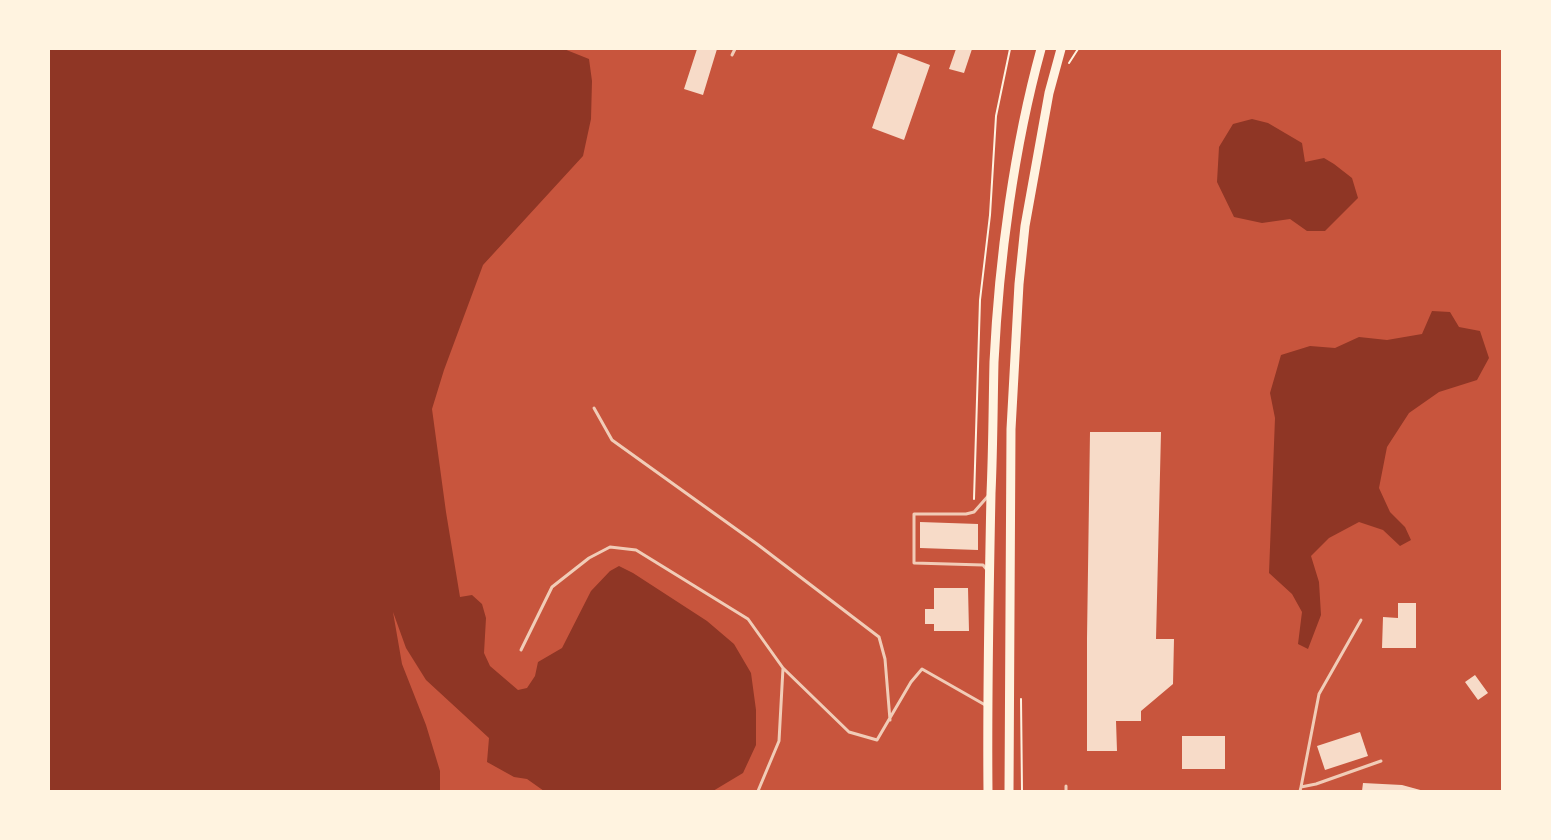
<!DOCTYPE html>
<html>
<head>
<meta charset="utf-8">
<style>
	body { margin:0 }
	#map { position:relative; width:1551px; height:840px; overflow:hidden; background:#c8553d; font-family:"Fira Sans Condensed",sans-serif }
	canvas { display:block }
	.frame { position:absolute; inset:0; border:50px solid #fff3e0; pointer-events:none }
</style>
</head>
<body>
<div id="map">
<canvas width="1551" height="840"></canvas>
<div class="frame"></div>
</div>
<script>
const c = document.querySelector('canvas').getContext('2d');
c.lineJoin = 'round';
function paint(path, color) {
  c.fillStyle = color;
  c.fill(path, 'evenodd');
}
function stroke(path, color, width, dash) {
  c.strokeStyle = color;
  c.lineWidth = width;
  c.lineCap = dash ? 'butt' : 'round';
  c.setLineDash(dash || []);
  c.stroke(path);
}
paint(new Path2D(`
	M 49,49 L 564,49 L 589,59 L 592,81 L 591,119 L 583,156 L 483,265 L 444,370 L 432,409 L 446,512 L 460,597 L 472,595 L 482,604 L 486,618 L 484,653 L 490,666 L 518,690 L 527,688 L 535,676 L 538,662 L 562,648 L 591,591 L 610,571 L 619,566 L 633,573 L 707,621 L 734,644 L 751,673 L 756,710 L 756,745 L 743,773 L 713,791 L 544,791 L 527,779 L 514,777 L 487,762 L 489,738 L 426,680 L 406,648 L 393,612 L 402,664 L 426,725 L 440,771 L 440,791 L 49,791 Z
	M 1252,119 L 1268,123 L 1302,143 L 1305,162 L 1324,158 L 1334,164 L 1352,178 L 1358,198 L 1325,231 L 1307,231 L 1290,219 L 1262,223 L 1234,217 L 1217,182 L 1219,147 L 1233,124 Z
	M 1432,311 L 1450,312 L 1459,327 L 1480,331 L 1489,358 L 1477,380 L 1439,392 L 1409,413 L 1387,447 L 1379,488 L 1390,512 L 1405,527 L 1411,540 L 1400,546 L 1383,530 L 1359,522 L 1329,538 L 1311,556 L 1319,582 L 1321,615 L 1308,649 L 1298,644 L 1302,612 L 1292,594 L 1269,573 L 1275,418 L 1270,393 L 1281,355 L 1310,346 L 1335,348 L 1359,337 L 1387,340 L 1422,334 Z`), '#8f3625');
paint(new Path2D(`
	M 697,49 L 717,49 L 703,95 L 684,89 Z
	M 956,49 L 972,49 L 964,73 L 949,69 Z
	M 898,53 L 930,65 L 904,140 L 872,128 Z
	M 1090,432 L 1161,432 L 1156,639 L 1174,639 L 1173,684 L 1141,711 L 1141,721 L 1116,721 L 1117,751 L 1087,751 L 1087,638 Z
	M 920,522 L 978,524 L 978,550 L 920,548 Z
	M 934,588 L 968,588 L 969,631 L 934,631 L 934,624 L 925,624 L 925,609 L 934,609 Z
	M 1398,603 L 1416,603 L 1416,648 L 1382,648 L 1383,617 L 1398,618 Z
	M 1475,675 L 1488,693 L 1478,700 L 1465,682 Z
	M 1360,732 L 1368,756 L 1325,770 L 1317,746 Z
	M 1182,736 L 1225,736 L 1225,769 L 1182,769 Z
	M 1363,783 L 1402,785 L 1424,791 L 1362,791 Z`), '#f7dbc8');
stroke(new Path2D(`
	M 1069,63 L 1078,49
	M 974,499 L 980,300 L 990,215 L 996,116 L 1010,49
	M 1021,699 L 1022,791`), '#fff3e0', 2);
stroke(new Path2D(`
	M 732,55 L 735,49
	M 594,408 L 612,440 L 757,544 L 879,637 L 885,659 L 890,720
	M 988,571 L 983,565 L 914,563 L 914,514 L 966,514 L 974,512 L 989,495
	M 521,650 L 552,587 L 589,558 L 610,547 L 636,550 L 748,619 L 783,668 L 849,732 L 877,740 L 911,682 L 922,669 L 987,706
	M 1066,786 L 1066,791
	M 1301,787 L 1319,694 L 1361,620
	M 758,791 L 779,741 L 783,668
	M 1300,791 L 1301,787 L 1316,784 L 1381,761`), '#f1ccb7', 3);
stroke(new Path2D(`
	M 988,791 C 987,692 989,593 991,493 C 993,449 993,405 994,362 C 999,260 1014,147 1041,49
	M 1009,791 L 1011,429 L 1019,284 L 1025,226 L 1049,93 L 1061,49`), '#fff3e0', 9);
</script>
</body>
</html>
